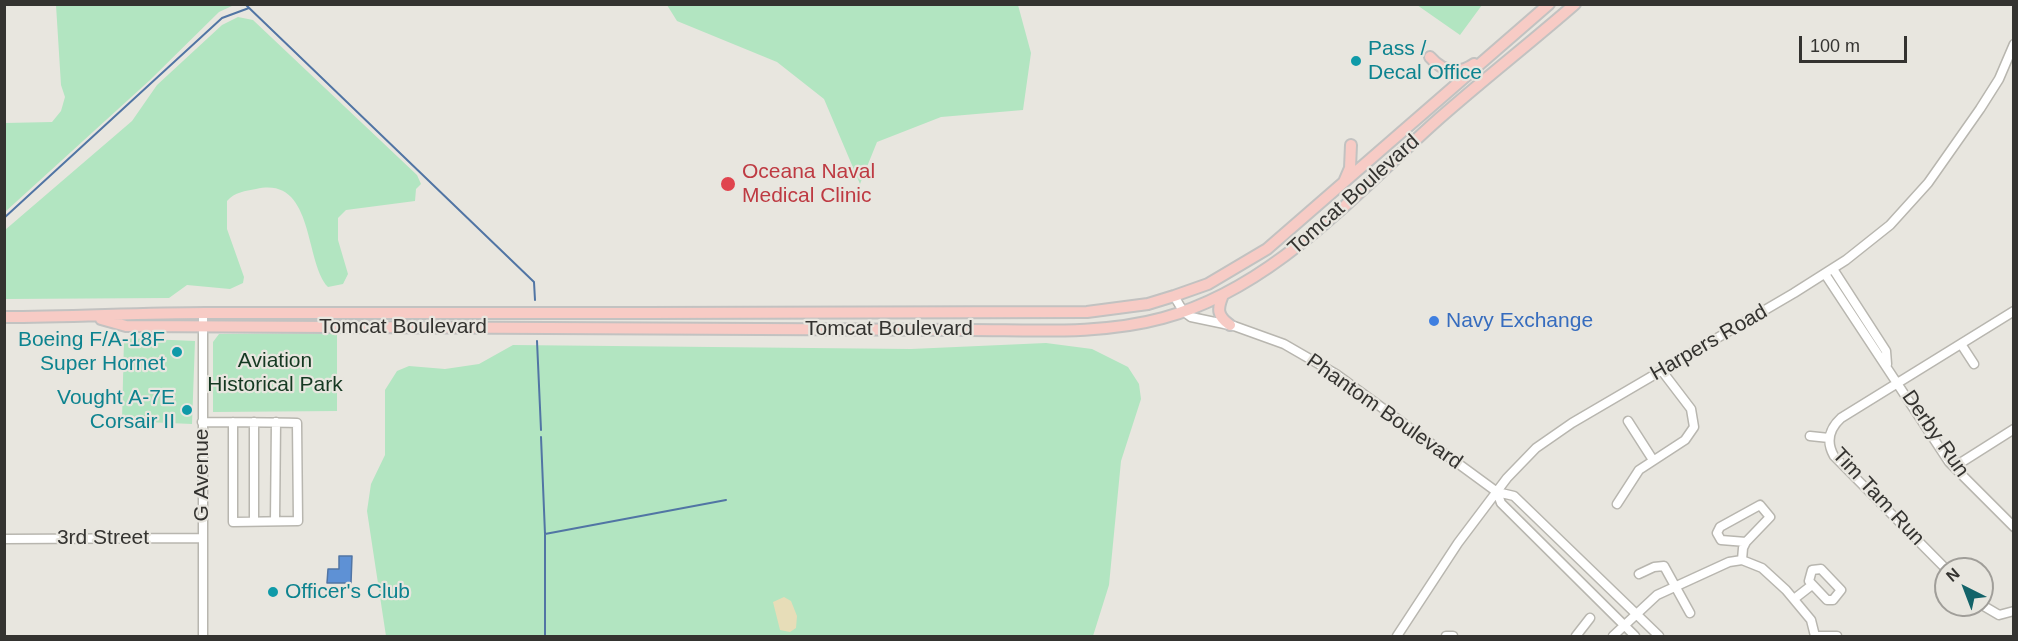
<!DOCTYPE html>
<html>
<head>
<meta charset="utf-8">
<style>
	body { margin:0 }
	#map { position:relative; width:2018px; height:641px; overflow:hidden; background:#e8e6df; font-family:Helvetica,sans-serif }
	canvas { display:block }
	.frame { position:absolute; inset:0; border:6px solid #343330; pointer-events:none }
	.north { position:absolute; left:1934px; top:557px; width:60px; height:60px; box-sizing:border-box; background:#e8e6df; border:2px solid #a09e99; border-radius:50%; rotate:318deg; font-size:16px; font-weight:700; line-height:24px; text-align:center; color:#343330 }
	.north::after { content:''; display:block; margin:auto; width:21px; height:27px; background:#136369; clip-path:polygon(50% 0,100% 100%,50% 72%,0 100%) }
	.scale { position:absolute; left:1799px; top:36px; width:108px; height:27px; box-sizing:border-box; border:3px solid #343330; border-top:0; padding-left:8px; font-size:18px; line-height:21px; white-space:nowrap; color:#343330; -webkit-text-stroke:4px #e8e6df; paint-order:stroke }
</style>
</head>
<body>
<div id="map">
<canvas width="2018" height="641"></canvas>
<div class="frame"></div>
<div class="north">N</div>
<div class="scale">100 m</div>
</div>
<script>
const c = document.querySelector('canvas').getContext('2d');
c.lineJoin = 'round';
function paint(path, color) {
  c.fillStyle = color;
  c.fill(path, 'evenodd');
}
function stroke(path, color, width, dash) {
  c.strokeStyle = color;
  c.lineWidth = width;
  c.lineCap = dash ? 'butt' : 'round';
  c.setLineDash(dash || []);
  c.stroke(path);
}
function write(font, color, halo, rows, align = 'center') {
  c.font = font + ' Helvetica,sans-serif';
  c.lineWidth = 4.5;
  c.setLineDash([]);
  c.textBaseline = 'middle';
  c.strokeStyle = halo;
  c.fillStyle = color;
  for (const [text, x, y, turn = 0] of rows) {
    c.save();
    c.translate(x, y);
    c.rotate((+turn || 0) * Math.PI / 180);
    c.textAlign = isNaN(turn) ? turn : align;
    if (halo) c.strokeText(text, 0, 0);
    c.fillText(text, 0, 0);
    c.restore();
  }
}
paint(new Path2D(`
	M 56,5 L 234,5 L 219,12 L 150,80 L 5,212 L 5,123 L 52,122 L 61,111 L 65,97 L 61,85 Z
	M 667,5 L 1018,5 L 1031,53 L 1023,110 L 941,117 L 877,142 L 860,184 L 824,99 L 777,62 L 677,21 Z
	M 1417,5 L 1482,5 L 1460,35 Z
	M 238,17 L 253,20 L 417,175 L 421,184 L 416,189 L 415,201 L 346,210 L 338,218 L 338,240 L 348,274 L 343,284 L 328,287 C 304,262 315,175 256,189 C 245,191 235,192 227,201 L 227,229 L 244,277 L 243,283 L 230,289 L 187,285 L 169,298 L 5,299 L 5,230 L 132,121 L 157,85 L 222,25 Z
	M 337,333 L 337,411 L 213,412 L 213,342 L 219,334 Z
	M 124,338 L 195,341 L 192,424 L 122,421 Z
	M 1046,343 L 1092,349 L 1128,367 L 1139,384 L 1141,399 L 1121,461 L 1109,585 L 1093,636 L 386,636 L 367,511 L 371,484 L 385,455 L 385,390 L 397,371 L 409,366 L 445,369 L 479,364 L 513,345 L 911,349 Z`), '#b2e5c1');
paint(new Path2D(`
	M 784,597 L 791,601 L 797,616 L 796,628 L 790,632 L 780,630 L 773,602 Z`), '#e7ddb8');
const water = new Path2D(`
	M 339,556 L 352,556 L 351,583 L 327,583 L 328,569 L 339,569 Z`);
paint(water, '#5e91d5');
stroke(water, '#5175a4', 1.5);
stroke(new Path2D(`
	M 245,4 L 534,282 L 535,300
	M 4,218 L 222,18 L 249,8
	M 537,341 L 541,430
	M 541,437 L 545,534 L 545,636
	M 545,534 L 726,500`), '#5175a4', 2);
const minor = new Path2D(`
	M 1833,269 L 1886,351 L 1887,364
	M 1825,274 L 1949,462 L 2014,527
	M 1174,296 L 1183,311 L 1191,317 L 1234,326 L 1284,344 L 1336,374 L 1497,492 L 1514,496 L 1659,636
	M 203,313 L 203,636
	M 1961,344 L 1974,364
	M 1628,421 L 1653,460
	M 202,422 C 234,422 265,422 297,423 L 298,521 L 233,522 L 233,422
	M 254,422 L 254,521
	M 1810,436 L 1829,438
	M 1954,467 L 2014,429
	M 1497,492 L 1501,503 L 1635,636
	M 1617,504 L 1639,470 L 1685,440 L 1694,427 L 1691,409 L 1662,371
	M 1760,505 L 1770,517 L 1746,542 L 1721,540 L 1717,533 L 1720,527 Z
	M 275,521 L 276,422
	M 4,539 L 201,538
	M 1742,560 L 1743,548 L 1746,542
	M 1821,569 L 1841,590 L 1833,600 L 1827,600 L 1809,581 L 1812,570 Z
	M 1946,569 L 1834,456 C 1826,442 1829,429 1841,418 L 2014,311
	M 1639,574 L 1654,567 L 1664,566 L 1690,613
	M 1794,599 L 1812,585
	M 1982,605 L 1999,615 L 2014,611
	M 1397,636 L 1458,543 L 1507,478 L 1536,448 L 1572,423 L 1794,293 L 1846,260 L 1890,225 L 1928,183 L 1980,109 L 1999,79 L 2014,44
	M 1446,636 L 1453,636
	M 1576,636 L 1590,618
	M 1613,636 L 1657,595 L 1729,562 L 1742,560 L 1762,568 L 1786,590 L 1811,620 L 1815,636 L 1837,636`);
const major = new Path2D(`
	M 1430,57 C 1443,72 1458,75 1474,64
	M 1344,182 L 1350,168 L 1351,145
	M 1223,295 C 1217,309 1217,316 1230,325
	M 4,317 C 72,317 138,313 206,313 C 500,314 793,312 1087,312 L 1148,304 L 1174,296 L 1208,284 L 1267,249 L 1549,4
	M 101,319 L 126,326 L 969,330 C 1033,330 1101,335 1163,318 C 1271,289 1352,197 1433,124 C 1479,83 1528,45 1575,4`);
stroke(minor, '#b8b6af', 11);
stroke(major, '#c2c2c1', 14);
stroke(minor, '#fff', 8);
stroke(major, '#f7cbc5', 10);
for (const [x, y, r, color] of [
	[1356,61,6,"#0f9aa8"],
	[728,184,8,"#e0444e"],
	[1434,321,6,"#3f7fe0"],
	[177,352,6,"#0f9aa8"],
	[187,410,6,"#0f9aa8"],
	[273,592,6,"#0f9aa8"]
]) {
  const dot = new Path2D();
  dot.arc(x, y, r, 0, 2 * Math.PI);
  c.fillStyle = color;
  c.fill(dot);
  stroke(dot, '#e8e6df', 2);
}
write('21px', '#0d838f', '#e8e6df', [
	["Pass /",1368,49],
	["Decal Office",1368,73],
	["Boeing F/A-18F",165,340,"right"],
	["Super Hornet",165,364,"right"],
	["Vought A-7E",175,398,"right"],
	["Corsair II",175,422,"right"],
	["Officer's Club",285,592]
], 'left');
write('21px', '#be3a42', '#e8e6df', [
	["Oceana Naval",742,172],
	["Medical Clinic",742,196]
], 'left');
write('21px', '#343330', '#e8e6df', [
	["Tomcat Boulevard",1354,195,-42],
	["Tomcat Boulevard",403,327],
	["Tomcat Boulevard",889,329],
	["Harpers Road",1709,343,-30],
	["Phantom Boulevard",1384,412,35],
	["Derby Run",1935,434,55],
	["G Avenue",202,475,-90],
	["Tim Tam Run",1878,497,47],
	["3rd Street",103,538]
]);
write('21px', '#366cbe', '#e8e6df', [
	["Navy Exchange",1446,321]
], 'left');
write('21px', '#153922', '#e8e6df', [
	["Aviation",275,361],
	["Historical Park",275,385]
]);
</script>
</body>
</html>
